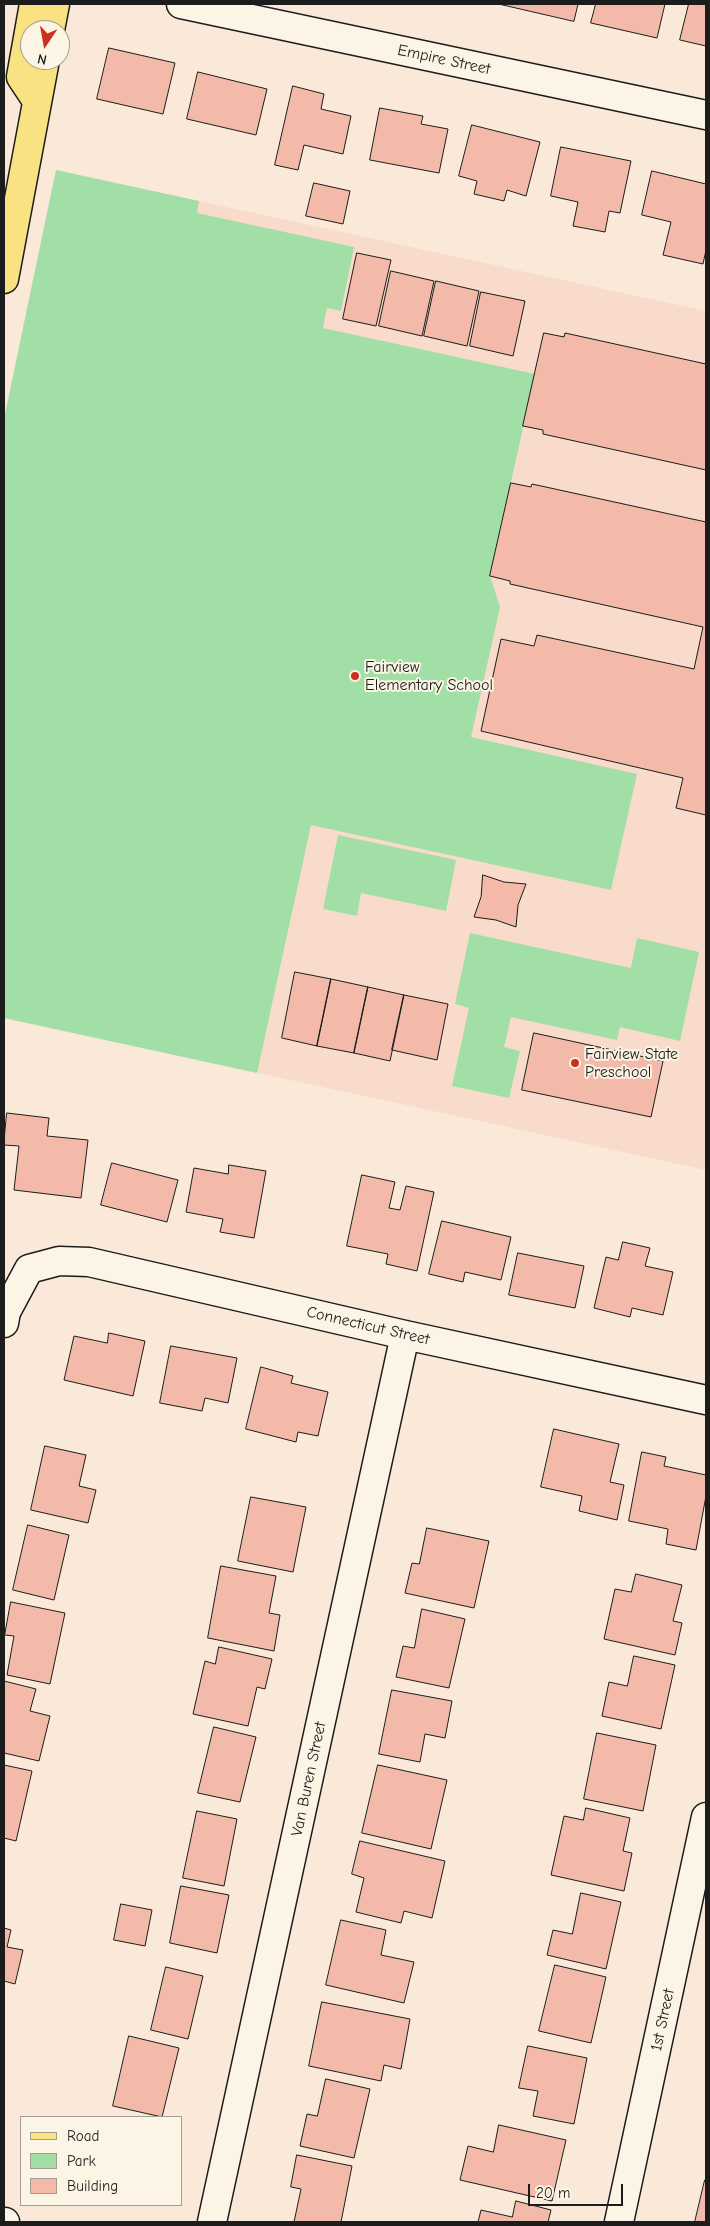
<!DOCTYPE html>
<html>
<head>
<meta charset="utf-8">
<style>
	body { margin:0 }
	#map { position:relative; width:710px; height:2226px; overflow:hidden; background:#fae9d9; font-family:"Comic Neue",sans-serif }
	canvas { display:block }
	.frame { position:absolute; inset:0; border:5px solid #1c1c1c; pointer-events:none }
	.legend { position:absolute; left:20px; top:2116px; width:162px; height:90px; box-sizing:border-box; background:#fcf5e5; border:1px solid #a29e95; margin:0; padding:6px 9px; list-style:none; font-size:15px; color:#1c1c1c }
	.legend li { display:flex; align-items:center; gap:10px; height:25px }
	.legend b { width:25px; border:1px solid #a29e95 }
	.north { position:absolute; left:20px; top:20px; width:50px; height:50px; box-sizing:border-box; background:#fcf5e5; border:1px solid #a29e95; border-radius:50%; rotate:192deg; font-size:14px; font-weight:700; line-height:20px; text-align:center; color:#1c1c1c }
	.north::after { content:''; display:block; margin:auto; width:18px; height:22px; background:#c8321e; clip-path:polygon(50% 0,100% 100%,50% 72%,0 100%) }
	.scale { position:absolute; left:528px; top:2184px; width:95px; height:22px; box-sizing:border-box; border:2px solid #1c1c1c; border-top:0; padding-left:6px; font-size:15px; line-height:18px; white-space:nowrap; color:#1c1c1c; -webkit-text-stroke:4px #fcf5e5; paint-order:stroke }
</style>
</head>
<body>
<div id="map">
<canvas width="710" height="2226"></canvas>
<div class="frame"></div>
<ul class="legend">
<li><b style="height:6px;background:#f8e281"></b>Road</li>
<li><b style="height:14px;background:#a2dfa7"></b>Park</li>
<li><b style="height:14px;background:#f3baaa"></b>Building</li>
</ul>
<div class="north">N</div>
<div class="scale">20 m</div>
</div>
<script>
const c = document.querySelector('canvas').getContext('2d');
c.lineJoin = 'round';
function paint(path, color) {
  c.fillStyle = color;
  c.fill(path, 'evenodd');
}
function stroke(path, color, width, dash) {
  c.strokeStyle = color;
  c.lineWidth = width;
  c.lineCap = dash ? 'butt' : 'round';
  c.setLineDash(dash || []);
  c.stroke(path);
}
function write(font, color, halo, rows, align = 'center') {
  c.font = font + ' "Comic Neue",sans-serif';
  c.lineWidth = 4;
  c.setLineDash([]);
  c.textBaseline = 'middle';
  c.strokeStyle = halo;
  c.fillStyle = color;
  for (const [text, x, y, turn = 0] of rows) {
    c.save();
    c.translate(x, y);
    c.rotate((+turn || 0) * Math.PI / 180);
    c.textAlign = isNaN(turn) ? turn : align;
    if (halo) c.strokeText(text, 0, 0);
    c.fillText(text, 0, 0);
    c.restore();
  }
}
paint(new Path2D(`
	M 56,170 L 706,311 L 706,1170 L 4,1018 L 4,419 Z`), '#f8dbcb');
paint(new Path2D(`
	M 56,170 L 199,201 L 197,213 L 354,247 L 341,311 L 327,308 L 323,328 L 535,374 L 490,576 L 500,607 L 471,737 L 637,774 L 611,890 L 311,825 L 257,1073 L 4,1018 L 4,419 Z
	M 338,835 L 456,860 L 446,911 L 361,893 L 357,916 L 323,909 Z
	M 470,933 L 631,968 L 637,938 L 699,952 L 680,1041 L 620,1027 L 617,1040 L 511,1017 L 504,1047 L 520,1051 L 509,1098 L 452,1086 L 469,1008 L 455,1004 Z`), '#a2dfa7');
const building = new Path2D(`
	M 499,4 L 578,4 L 574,21 Z
	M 596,4 L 665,4 L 657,38 L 591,23 Z
	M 689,4 L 706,4 L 706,46 L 680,40 Z
	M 109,48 L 175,63 L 163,114 L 97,99 Z
	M 198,72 L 267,89 L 256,135 L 187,119 Z
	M 293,86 L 324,94 L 321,109 L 351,116 L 343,154 L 304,145 L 298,170 L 275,165 Z
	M 380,108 L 423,116 L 421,124 L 448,129 L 439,173 L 370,160 Z
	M 472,125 L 540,142 L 526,196 L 507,190 L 504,201 L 474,194 L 477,181 L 459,176 Z
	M 561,147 L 631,161 L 620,213 L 609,211 L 605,232 L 573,226 L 578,202 L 551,196 Z
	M 652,171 L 706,184 L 706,250 L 703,264 L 663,255 L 671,222 L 642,215 Z
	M 314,183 L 350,191 L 343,224 L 306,216 Z
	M 357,253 L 391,260 L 376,326 L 343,319 Z
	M 391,271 L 434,281 L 422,336 L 379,326 Z
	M 436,281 L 479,291 L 467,346 L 424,336 Z
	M 481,292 L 525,301 L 513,356 L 470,346 Z
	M 544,333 L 564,337 L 565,333 L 706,364 L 706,470 L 543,434 L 543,430 L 523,426 Z
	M 511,483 L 531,487 L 532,484 L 706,522 L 706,815 L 676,808 L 683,778 L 481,731 L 501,639 L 534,646 L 537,635 L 694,669 L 703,627 L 510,584 L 510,581 L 490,576 Z
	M 483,875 L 504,882 L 526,884 L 518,905 L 516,927 L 496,920 L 474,917 L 481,897 Z
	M 295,972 L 331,979 L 317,1046 L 282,1038 Z
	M 331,979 L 368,987 L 354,1053 L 317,1046 Z
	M 368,987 L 404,995 L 390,1061 L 354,1053 Z
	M 404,995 L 448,1004 L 437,1060 L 392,1050 Z
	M 534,1033 L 663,1061 L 651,1117 L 522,1090 Z
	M 7,1113 L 49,1118 L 47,1136 L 88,1140 L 81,1198 L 14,1190 L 19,1146 L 4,1145 Z
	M 112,1163 L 178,1180 L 167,1222 L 101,1205 Z
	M 229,1165 L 266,1171 L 254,1238 L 220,1232 L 223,1219 L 186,1212 L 194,1168 L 228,1174 Z
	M 362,1175 L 395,1182 L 389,1208 L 400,1210 L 406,1186 L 434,1192 L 417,1271 L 386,1264 L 388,1254 L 347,1246 Z
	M 442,1221 L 511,1237 L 501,1280 L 465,1272 L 463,1282 L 429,1274 Z
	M 623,1242 L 650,1248 L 645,1266 L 673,1272 L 663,1315 L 632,1308 L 630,1317 L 594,1308 L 606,1257 L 618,1260 Z
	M 518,1253 L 584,1266 L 575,1308 L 509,1295 Z
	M 109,1333 L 145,1341 L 133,1396 L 64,1380 L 74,1336 L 107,1343 Z
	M 171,1346 L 237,1358 L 228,1403 L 205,1398 L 202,1411 L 160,1403 Z
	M 261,1367 L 293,1376 L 291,1383 L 328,1392 L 318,1436 L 298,1432 L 296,1442 L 246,1429 Z
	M 554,1429 L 619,1444 L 610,1482 L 624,1485 L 617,1520 L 579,1511 L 582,1496 L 541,1487 Z
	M 45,1446 L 86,1455 L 79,1486 L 96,1490 L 88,1523 L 31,1510 Z
	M 642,1452 L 666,1457 L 664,1466 L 706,1475 L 706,1496 L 696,1550 L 666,1544 L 668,1529 L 629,1521 Z
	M 251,1497 L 306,1507 L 293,1572 L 238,1561 Z
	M 28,1525 L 69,1535 L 54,1600 L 13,1590 Z
	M 427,1528 L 489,1541 L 474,1608 L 405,1593 L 412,1563 L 419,1564 Z
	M 221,1566 L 276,1576 L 269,1613 L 280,1615 L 274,1651 L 208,1638 Z
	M 636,1574 L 682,1585 L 673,1621 L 682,1623 L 675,1655 L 604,1639 L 615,1589 L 631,1592 Z
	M 11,1602 L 65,1613 L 50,1684 L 7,1675 L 14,1636 L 5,1635 Z
	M 422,1609 L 465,1619 L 449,1688 L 396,1677 L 403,1646 L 414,1648 Z
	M 219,1647 L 272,1659 L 265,1689 L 257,1687 L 248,1726 L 193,1714 L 205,1661 L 215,1664 Z
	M 634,1656 L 675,1665 L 661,1729 L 602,1716 L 609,1682 L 627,1686 Z
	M 4,1681 L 36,1689 L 30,1711 L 50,1716 L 39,1761 L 4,1753 Z
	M 392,1690 L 452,1701 L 445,1738 L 425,1734 L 420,1762 L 379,1754 Z
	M 214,1727 L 256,1737 L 240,1802 L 198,1793 Z
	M 597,1733 L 656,1745 L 643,1811 L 584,1799 Z
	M 4,1765 L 32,1771 L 16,1841 L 4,1838 Z
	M 378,1765 L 447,1780 L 431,1849 L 362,1833 Z
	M 586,1808 L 630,1818 L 623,1851 L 632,1853 L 624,1891 L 551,1875 L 564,1816 L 583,1820 Z
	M 197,1811 L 237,1819 L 224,1886 L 183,1878 Z
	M 360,1841 L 445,1861 L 432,1918 L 404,1911 L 401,1923 L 356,1912 L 364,1878 L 352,1874 Z
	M 181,1886 L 229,1895 L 217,1953 L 170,1943 Z
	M 581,1893 L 621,1902 L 606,1969 L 547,1955 L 553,1930 L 572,1934 Z
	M 121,1904 L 152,1910 L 145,1946 L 114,1940 Z
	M 341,1920 L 386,1930 L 381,1955 L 414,1962 L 404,2003 L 326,1985 Z
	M 4,1928 L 11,1930 L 7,1947 L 23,1950 L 15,1984 L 4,1981 Z
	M 555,1965 L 606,1977 L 591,2043 L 539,2031 Z
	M 166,1967 L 203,1976 L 188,2039 L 151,2030 Z
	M 322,2002 L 410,2019 L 401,2069 L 384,2065 L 381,2081 L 309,2066 Z
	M 129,2036 L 179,2048 L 162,2117 L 113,2106 Z
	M 528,2046 L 587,2058 L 574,2124 L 533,2116 L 538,2091 L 519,2088 Z
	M 326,2079 L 370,2089 L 354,2158 L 300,2146 L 307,2114 L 317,2116 Z
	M 499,2125 L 566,2140 L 552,2201 L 460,2180 L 468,2146 L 493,2152 Z
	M 297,2155 L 352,2166 L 341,2222 L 294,2222 L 301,2189 L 291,2187 Z
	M 705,2180 L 706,2180 L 706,2222 L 695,2222 Z
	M 516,2201 L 551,2210 L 548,2222 L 478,2222 L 481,2210 L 512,2217 Z`);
paint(building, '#f3baaa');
stroke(building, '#1c1c1c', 1);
const minor = new Path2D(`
	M 181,4 L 706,115
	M 4,1323 L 6,1312 L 29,1269 L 59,1261 L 89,1262 L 405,1335 L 706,1400
	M 4,2222 L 5,2222
	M 212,2222 L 405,1335
	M 619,2222 L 706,1817`);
const major = new Path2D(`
	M 34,4 L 21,77 L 37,101
	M 50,30 L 55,4
	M 4,279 L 45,60`);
stroke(minor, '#1c1c1c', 31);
stroke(major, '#1c1c1c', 31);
stroke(minor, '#fcf5e5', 28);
stroke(major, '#f8e281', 28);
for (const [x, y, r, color] of [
	[355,676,5,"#c8321e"],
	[575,1063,5,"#c8321e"]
]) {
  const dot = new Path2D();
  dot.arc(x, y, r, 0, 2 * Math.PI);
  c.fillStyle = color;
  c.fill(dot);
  stroke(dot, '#fcf5e5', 2);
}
write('16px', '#1c1c1c', '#fcf5e5', [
	["Empire Street",444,60,12],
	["Connecticut Street",368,1326,13],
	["Van Buren Street",309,1779,-78],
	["1st Street",663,2020,-78]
]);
write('16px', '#1c1c1c', '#fcf5e5', [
	["Fairview",365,667],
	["Elementary School",365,685],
	["Fairview State",585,1054],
	["Preschool",585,1072]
], 'left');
</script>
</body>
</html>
